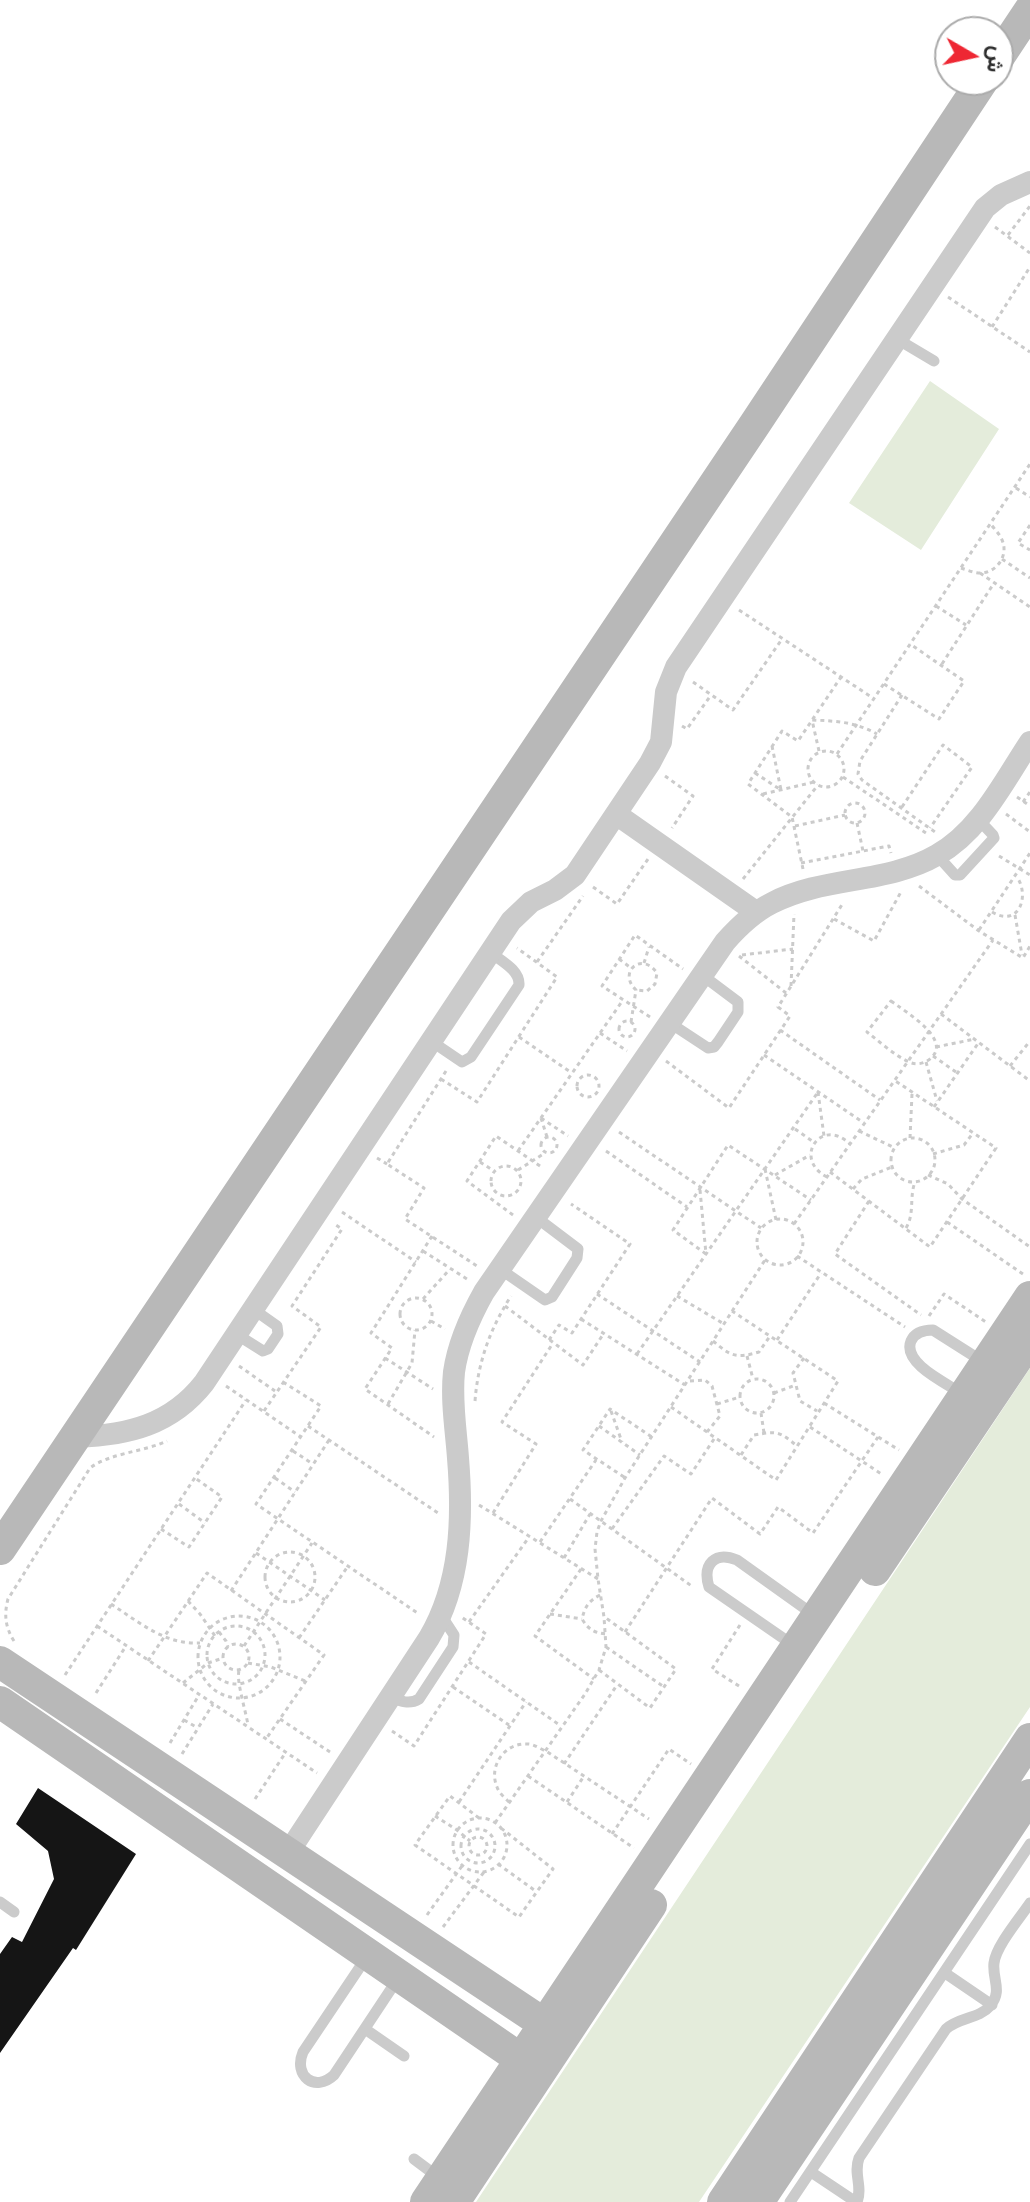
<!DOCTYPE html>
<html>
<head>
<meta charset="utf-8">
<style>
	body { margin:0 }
	#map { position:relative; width:1030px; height:2202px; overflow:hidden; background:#fff; font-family:Helvetica,Vazirmatn,sans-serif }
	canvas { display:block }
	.north { position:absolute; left:934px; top:16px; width:80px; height:80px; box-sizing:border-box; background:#fff; border:2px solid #ababab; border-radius:50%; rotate:99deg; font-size:22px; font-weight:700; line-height:32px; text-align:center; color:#2e2e2e }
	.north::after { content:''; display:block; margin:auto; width:28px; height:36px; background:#ee2733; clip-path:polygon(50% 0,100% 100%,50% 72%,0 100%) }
</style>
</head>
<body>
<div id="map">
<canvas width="1030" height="2202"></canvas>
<div class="north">ش</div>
</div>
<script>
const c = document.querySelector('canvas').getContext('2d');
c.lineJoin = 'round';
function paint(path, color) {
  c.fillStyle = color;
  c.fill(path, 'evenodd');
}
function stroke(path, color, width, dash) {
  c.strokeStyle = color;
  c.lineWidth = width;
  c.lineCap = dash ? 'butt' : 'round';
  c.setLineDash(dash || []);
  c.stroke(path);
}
paint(new Path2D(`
	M 930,381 L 999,429 L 921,550 L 849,503 Z
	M 1030,1368 L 1030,1707 L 699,2202 L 476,2202 Z`), '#e4ecdb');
paint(new Path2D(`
	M 38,1788 L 136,1854 L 76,1950 L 73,1948 L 0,2053 L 0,1954 L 12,1937 L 22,1942 L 54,1879 L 48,1851 L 16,1824 Z`), '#151515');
stroke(new Path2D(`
	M 995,227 L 1030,253
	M 1008,235 L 1030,206
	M 948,297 L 1030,352
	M 992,327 L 1030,267
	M 1016,488 L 1030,497
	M 1030,525 L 1018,543 L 1030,550
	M 1002,559 L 1030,578
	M 961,568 C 967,570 974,573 980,573 C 997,573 1009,555 1002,540 C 1000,534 994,529 990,523
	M 980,573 L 1030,607
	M 936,606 L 966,625
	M 739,610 L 873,698
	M 942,664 L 994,583
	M 693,682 L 733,710 L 782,639
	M 884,684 L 939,719 L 964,681 L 910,644
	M 902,695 L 860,761 L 858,774 L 862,780 L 935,832
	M 682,726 L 687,729 L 711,695
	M808 769a18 18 0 1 1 36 0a18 18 0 1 1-36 0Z
	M 819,751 L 812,720 C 836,721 856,722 877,734
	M 837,754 L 1030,464
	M 755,773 L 781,790 L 772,746
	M 665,776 L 693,796 L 672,828
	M 843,777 L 929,835
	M 763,794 L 814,782
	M 1017,797 L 1030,806
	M 1023,802 L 1030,792
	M845 813a10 10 0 1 1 20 0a10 10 0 1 1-20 0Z
	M 902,807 L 943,745 L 972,767 L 930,828
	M 1006,814 L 1030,832
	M 857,823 L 863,851
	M 795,826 L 845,815
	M 999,856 L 1030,875
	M 801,863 L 889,846 L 891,853
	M 803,869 L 792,817 L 748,784 L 782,731 L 798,741 L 841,677
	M 743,879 L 818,785
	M 919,886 L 979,931 L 1023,958 L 1030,946
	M 593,887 L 617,904 L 648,859
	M 992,912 C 1019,928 1030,896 1017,877
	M 1015,915 L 1022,955
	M 834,919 L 874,941 L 902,890
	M 979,930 L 1030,853
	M 742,955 L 793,949
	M 739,956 L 786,993
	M 619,959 L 631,968
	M 537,962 L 583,896
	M 644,963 L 649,947
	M 791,986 L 794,914
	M 891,1001 C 904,1011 958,1042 927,1061 C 922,1064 915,1065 909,1062 C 894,1055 880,1042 867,1032 Z
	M 941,1014 L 1030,1081
	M 650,1017 L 602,986 L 635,935 L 683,969
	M619 1029a8 8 0 1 1 16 0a8 8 0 1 1-16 0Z
	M 631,1022 L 636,990 C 617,972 642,951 657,973 L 655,984 L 647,991 L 636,990
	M 780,1030 L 880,1100
	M 600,1033 L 627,1051
	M 519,1037 L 572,1073
	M 936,1047 L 975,1039
	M 764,1055 L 864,1123
	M 933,1056 L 956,1072
	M 666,1061 L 729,1108 L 790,1016 L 778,1007 L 843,903
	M 926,1062 L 937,1101
	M 1010,1066 L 1030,1041
	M 446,1071 L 387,1164 L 424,1188 L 405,1219 L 477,1266
	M577 1086a11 11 0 1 1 22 0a11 11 0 1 1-22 0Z
	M 441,1079 L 477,1102 L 557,977 L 517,948
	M 818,1092 L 824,1136
	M 934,1107 L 979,1042
	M 541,1118 L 568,1136
	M 541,1118 L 547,1137
	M 795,1129 L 815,1143
	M 859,1131 L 895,1148
	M 619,1132 L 761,1228
	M541 1145a8 8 0 1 1 16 0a8 8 0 1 1-16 0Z
	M 910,1138 L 912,1094
	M891 1160a22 22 0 1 1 44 0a22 22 0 1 1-44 0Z
	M 518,1151 L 623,1000
	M 606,1151 L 687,1207
	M 933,1154 L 964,1145 L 973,1133
	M 377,1158 L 387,1164
	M 480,1162 L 494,1171
	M491 1181a15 15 0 1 1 30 0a15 15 0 1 1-30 0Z
	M 765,1169 L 776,1220
	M 518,1170 L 545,1153
	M 830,1172 L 930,1247 L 996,1148 L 894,1080
	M 775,1175 L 810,1155
	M 928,1175 L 948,1184 L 962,1199 L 1030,1247
	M 827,1177 C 792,1159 821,1116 850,1144
	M 853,1189 L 862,1179 L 892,1167
	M 700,1190 L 706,1254
	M 869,1201 L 835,1254 L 921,1315
	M 342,1212 L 416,1262
	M 513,1215 L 467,1181 L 496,1136 L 543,1168
	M757 1242a23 23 0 1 1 46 0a23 23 0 1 1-46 0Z
	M 947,1222 L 1023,1274
	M 794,1224 L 993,940
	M 906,1228 C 915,1213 909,1198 915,1182
	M 432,1236 L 371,1333 L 392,1348 L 365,1389 L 434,1437
	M 423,1251 L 467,1279
	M 706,1254 L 673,1230 L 728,1145 L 811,1200
	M 797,1256 L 905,1327
	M 597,1294 L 700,1362
	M 677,1296 L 724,1324
	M400 1314a16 16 0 1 1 32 0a16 16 0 1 1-32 0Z
	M 423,1299 L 449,1270
	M 505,1306 L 583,1365 L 604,1333
	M 929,1316 L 944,1294 L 986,1322
	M 581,1319 L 685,1385
	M 431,1321 L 445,1329
	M 549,1340 L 559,1325 L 572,1333 L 630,1244 L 571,1204
	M 777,1340 L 821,1273
	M 713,1341 C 731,1356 735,1359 759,1352 L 770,1336
	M 637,1354 L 818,1092
	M 747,1356 L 753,1379
	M 385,1358 L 433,1389
	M 804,1358 L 793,1373 L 800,1401 L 817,1411
	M 239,1366 L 275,1391
	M740 1396a17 17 0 1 1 34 0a17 17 0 1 1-34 0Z
	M 690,1381 L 705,1380 L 712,1386 L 720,1416 L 707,1432
	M 283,1382 L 321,1406 L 256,1504 L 419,1614
	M 226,1386 L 301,1437
	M 774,1393 L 793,1386
	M 475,1401 C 478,1362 490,1329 511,1296
	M 824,1403 L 899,1450
	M 388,1404 L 412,1363 L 415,1330
	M 717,1404 L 740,1397
	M 671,1407 L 776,1480 L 838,1381 L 732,1311
	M 264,1411 L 321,1327 L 292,1306 L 342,1229 L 333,1223
	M 611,1411 L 622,1442
	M 761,1413 L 764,1433
	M 308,1426 L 438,1513
	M 599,1426 L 640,1455
	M 810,1427 L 883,1475
	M 293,1451 L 313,1464
	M 741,1455 L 754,1435 C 777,1431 779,1431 797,1446
	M 624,1477 L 583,1450 L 610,1409 L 652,1437
	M 275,1478 L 295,1492
	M 570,1499 L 693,1587
	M 179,1504 L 205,1523
	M 479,1505 L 598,1579
	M 493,1513 L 536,1444 L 502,1422 L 553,1343
	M 161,1529 L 189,1547 L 222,1497 L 195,1478
	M 612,1529 L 664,1456 L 691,1474 L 714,1439
	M 540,1542 L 596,1460
	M265 1577a25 25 0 1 1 50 0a25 25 0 1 1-50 0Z
	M 256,1553 L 325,1600
	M 564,1558 L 590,1514
	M 581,1569 L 535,1636 L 594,1679
	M 231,1591 L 329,1440
	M 600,1595 C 589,1601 585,1606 582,1619 C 588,1629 594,1633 606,1634
	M 188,1601 L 200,1614 L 215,1636
	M 111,1604 C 139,1622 165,1645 200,1643
	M 550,1614 L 582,1619
	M198 1657a41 41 0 1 1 82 0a41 41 0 1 1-82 0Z
	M 469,1622 L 529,1537
	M 97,1626 L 317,1773
	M207 1655a29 29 0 1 1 58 0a29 29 0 1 1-58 0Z
	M 219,1632 L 226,1641 L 228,1647
	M 625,1632 L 712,1498 L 760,1534 L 778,1507 L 813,1533 L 878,1437
	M 299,1638 L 348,1566
	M 14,1641 C 5,1627 4,1614 8,1599 L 90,1468 C 110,1453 143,1452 167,1441
	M223 1657a13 13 0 1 1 26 0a13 13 0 1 1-26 0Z
	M 244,1646 L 312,1543
	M 606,1647 L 664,1687
	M 148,1661 L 207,1573 L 324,1655 L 266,1739
	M 469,1662 L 561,1726
	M 248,1663 L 271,1667 L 305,1681
	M 599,1670 L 650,1708 L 676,1669 L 606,1618
	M 239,1671 C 236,1680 246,1712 248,1725
	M 65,1675 L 246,1400
	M 183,1683 L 208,1663 L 223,1658
	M 739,1686 L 712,1669 L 740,1625
	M 453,1687 L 509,1725
	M 96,1693 L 126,1646
	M 280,1719 L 330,1752
	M 184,1720 L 198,1728
	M 392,1731 L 414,1746 L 486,1634 L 460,1616
	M 170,1743 L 199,1695
	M 182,1754 L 213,1704
	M 564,1764 L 617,1685
	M 528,1776 L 634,1848
	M 255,1799 L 286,1752
	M 459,1802 L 526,1702
	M 509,1802 C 505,1798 499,1793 497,1787 C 488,1766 505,1742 528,1744 C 534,1744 540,1749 546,1751 L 649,1819
	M 567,1802 L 584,1776
	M 435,1816 L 457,1830 L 470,1841
	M 479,1818 L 450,1796 L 415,1845 L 519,1917 L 553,1869 L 501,1828
	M453 1845a27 27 0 1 1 54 0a27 27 0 1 1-54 0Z
	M 495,1823 L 585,1694 L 599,1670 L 606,1647 L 604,1617 L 598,1579 L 595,1549 L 597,1532 L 601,1521 L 625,1478 L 765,1260
	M461 1846a17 17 0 1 1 34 0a17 17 0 1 1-34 0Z
	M 612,1834 L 669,1749 L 691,1764
	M469 1846a9 9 0 1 1 18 0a9 9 0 1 1-18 0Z
	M 498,1864 L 537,1892
	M 427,1915 L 462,1866
	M 443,1927 L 484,1872`), '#cbcbcb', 3, [4, 4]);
stroke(new Path2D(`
	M 897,339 L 934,361
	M 937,855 L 955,875 L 960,875 L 994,838 L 993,835 L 978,819
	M 670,1023 L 708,1048 L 714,1047 L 718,1042 L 738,1012 L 738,1002 L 702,975
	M 431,1041 L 462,1062 L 471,1057 L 519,985 C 520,970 501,961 490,952
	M 500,1269 L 542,1298 L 545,1300 L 552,1297 L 577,1258 L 578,1249 L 537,1218
	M 236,1334 L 263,1351 L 268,1349 L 278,1334 L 277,1326 L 253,1309
	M 961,1393 C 946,1383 902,1363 911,1341 C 915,1332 924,1330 933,1330 L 985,1363
	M 793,1645 L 709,1587 C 702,1564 715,1551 737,1560 L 814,1615
	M 390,1697 C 400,1701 409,1705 419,1699 L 453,1647 L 454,1635 L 441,1615
	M 0,1902 L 14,1912
	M 366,1958 L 303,2052 C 293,2076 315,2093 334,2075 L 399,1977
	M 945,1973 L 992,2005
	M 365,2029 L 404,2056
	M 414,2159 L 438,2177
	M 811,2172 L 856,2202
	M 790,2202 L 1030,1844
	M 857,2202 C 863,2186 853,2174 859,2158 L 946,2029 C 959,2017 979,2019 990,2006 C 1003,1991 992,1979 994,1963 C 996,1946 1020,1918 1030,1903`), '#cbcbcb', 11);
stroke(new Path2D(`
	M 616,814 L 756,912
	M 77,1437 C 128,1435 171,1425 204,1383 L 511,921 L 531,902 L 555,890 L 575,875 L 650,763 L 661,742 L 666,692 L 676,667 L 985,208 L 1001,195 L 1030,182
	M 288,1853 L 429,1638 C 461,1584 463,1519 458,1458 C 456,1430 451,1401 454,1372 C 458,1343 470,1317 484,1292 L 725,942 C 739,926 754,912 772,903 C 824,876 887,884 937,855 C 980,831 1004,781 1030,742`), '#cbcbcb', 22);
stroke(new Path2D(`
	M 998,58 L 1030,10
	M 0,1549 L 755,424 L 983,80
	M 875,1570 L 1030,1339
	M 0,1662 L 561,2035
	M 0,1702 L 538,2071
	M 426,2202 L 1030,1297
	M 454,2202 L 651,1905
	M 723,2202 L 1030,1739
	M 758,2202 L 1030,1795`), '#b8b8b8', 32);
</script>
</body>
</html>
